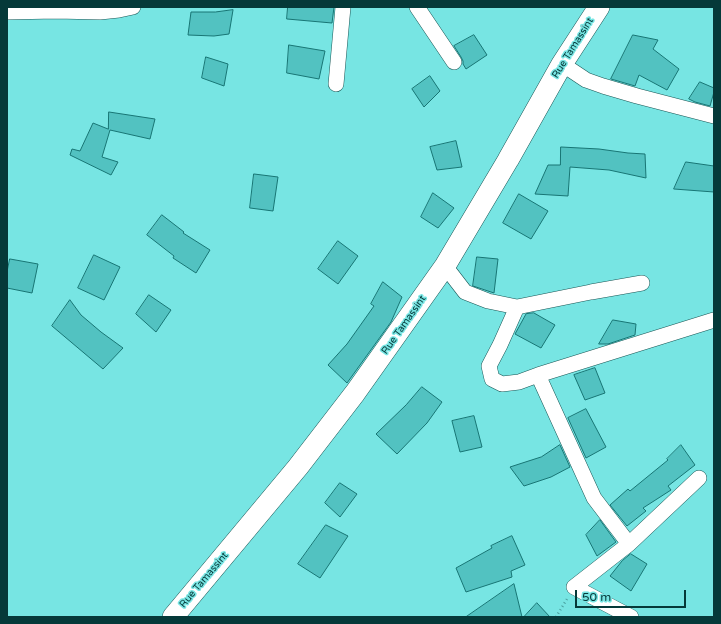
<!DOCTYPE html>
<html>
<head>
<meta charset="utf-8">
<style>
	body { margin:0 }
	#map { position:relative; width:721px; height:624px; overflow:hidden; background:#77e5e3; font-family:"Varela Round",sans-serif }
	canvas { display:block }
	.frame { position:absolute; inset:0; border:8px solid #053939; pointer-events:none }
	.scale { position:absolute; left:575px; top:590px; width:111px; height:18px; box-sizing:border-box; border:2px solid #053939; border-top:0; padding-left:5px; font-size:12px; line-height:14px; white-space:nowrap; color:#053939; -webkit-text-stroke:3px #77e5e3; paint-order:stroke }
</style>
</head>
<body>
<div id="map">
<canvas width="721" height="624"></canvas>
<div class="frame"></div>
<div class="scale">50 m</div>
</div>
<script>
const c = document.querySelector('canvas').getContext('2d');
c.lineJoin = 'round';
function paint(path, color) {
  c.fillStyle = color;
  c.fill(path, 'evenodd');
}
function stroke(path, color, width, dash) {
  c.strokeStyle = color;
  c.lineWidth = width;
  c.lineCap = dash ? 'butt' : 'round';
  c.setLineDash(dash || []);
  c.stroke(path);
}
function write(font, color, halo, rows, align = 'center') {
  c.font = font + ' "Varela Round",sans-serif';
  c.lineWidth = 3;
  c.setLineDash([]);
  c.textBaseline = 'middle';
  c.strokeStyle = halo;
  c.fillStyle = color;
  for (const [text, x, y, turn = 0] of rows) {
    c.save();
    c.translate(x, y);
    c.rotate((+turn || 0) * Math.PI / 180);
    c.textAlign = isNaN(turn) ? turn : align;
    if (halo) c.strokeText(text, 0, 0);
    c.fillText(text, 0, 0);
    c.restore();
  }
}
const building = new Path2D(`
	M 288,7 L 334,7 L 332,23 L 287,19 Z
	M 233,10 L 229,34 L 214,36 L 188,35 L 191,12 L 215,12 Z
	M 474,35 L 487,55 L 466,69 L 463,64 L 463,61 L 461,57 L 454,46 Z
	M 633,35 L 658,40 L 653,49 L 679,69 L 667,90 L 639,75 L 635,86 L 611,79 Z
	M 289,45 L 325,51 L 319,79 L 287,73 Z
	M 206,57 L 228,64 L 224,86 L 202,78 Z
	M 430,76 L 440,91 L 424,107 L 412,89 Z
	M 700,82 L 714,88 L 714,92 L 710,106 L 695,102 L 689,99 Z
	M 109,112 L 155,119 L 150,139 L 110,130 L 102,157 L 118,162 L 111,175 L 70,155 L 72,149 L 80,151 L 93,123 L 108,129 Z
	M 456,141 L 462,167 L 437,170 L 430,147 Z
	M 561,147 L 599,149 L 628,153 L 645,154 L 646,178 L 609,170 L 570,167 L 568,196 L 535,194 L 548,165 L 560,165 Z
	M 686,162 L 714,166 L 714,192 L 674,189 Z
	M 254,174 L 278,177 L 273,211 L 250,208 Z
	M 433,193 L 454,208 L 438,228 L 421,217 Z
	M 519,194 L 548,211 L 531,239 L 503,223 Z
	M 162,215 L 184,232 L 183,233 L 210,250 L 196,273 L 173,258 L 174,256 L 147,235 Z
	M 338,241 L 358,256 L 338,284 L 318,269 Z
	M 94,255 L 120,267 L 104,300 L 78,288 Z
	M 477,257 L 498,259 L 494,293 L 473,286 Z
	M 10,259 L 38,264 L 32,293 L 7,288 L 7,272 Z
	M 383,282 L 402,297 L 391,322 L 347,383 L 328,365 L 347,344 L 374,306 L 371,304 Z
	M 149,295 L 171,310 L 156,332 L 136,314 Z
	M 70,300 L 81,315 L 101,332 L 123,348 L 103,369 L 52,326 Z
	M 534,313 L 555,325 L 541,348 L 515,334 L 526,314 Z
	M 613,320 L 636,324 L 635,335 L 608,344 L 599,344 Z
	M 595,368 L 605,393 L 585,400 L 574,375 Z
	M 422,387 L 442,402 L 427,423 L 397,454 L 376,434 L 406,405 Z
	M 586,409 L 606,447 L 586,458 L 568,418 Z
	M 474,416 L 482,447 L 460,452 L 452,421 Z
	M 560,445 L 570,467 L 551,477 L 524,486 L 510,467 L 541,457 Z
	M 681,445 L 695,465 L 668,486 L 671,490 L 643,508 L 646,511 L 627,526 L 610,505 L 628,489 L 630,491 L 668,460 L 667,459 Z
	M 340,483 L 357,494 L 340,517 L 325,503 Z
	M 600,520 L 616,542 L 597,556 L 586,535 Z
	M 326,525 L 348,536 L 320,578 L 298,564 Z
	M 512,536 L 525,565 L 511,571 L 512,577 L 466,592 L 456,568 L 492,548 L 491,546 Z
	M 631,554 L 647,564 L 631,591 L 610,576 L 622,561 Z
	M 514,584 L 522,617 L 466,617 Z
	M 537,603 L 550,617 L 524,617 Z`);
paint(building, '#52c2c1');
stroke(building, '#187574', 1);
const street = new Path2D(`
	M 417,7 L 454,62
	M 7,12 L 56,11 L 100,12 L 119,10 L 133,7
	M 562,64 L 586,80 L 603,86 L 637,96 L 714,116
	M 336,84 L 343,7
	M 445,266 L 465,292 L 488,301 L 517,307 L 500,345 L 489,366 L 492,379 L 502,384 L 519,382 L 538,375 L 714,320
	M 517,307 L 591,292 L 642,283
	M 538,375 L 594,498 L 629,544
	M 631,617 L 574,587 L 629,544 L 699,478`);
const secondary = new Path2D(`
	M 173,617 L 298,467 L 355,393 L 445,266 L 508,160 L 562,64 L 599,7`);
stroke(street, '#195655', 16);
stroke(secondary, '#195655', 22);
stroke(new Path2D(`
	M 556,617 L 567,599`), '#489e9d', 2.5, [1, 3]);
stroke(street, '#fff', 15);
stroke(secondary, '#fff', 21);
write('10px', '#053939', '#77e5e3', [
	["Rue Tamassint",573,48,-58],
	["Rue Tamassint",404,325,-55],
	["Rue Tamassint",204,580,-50]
]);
</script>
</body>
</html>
